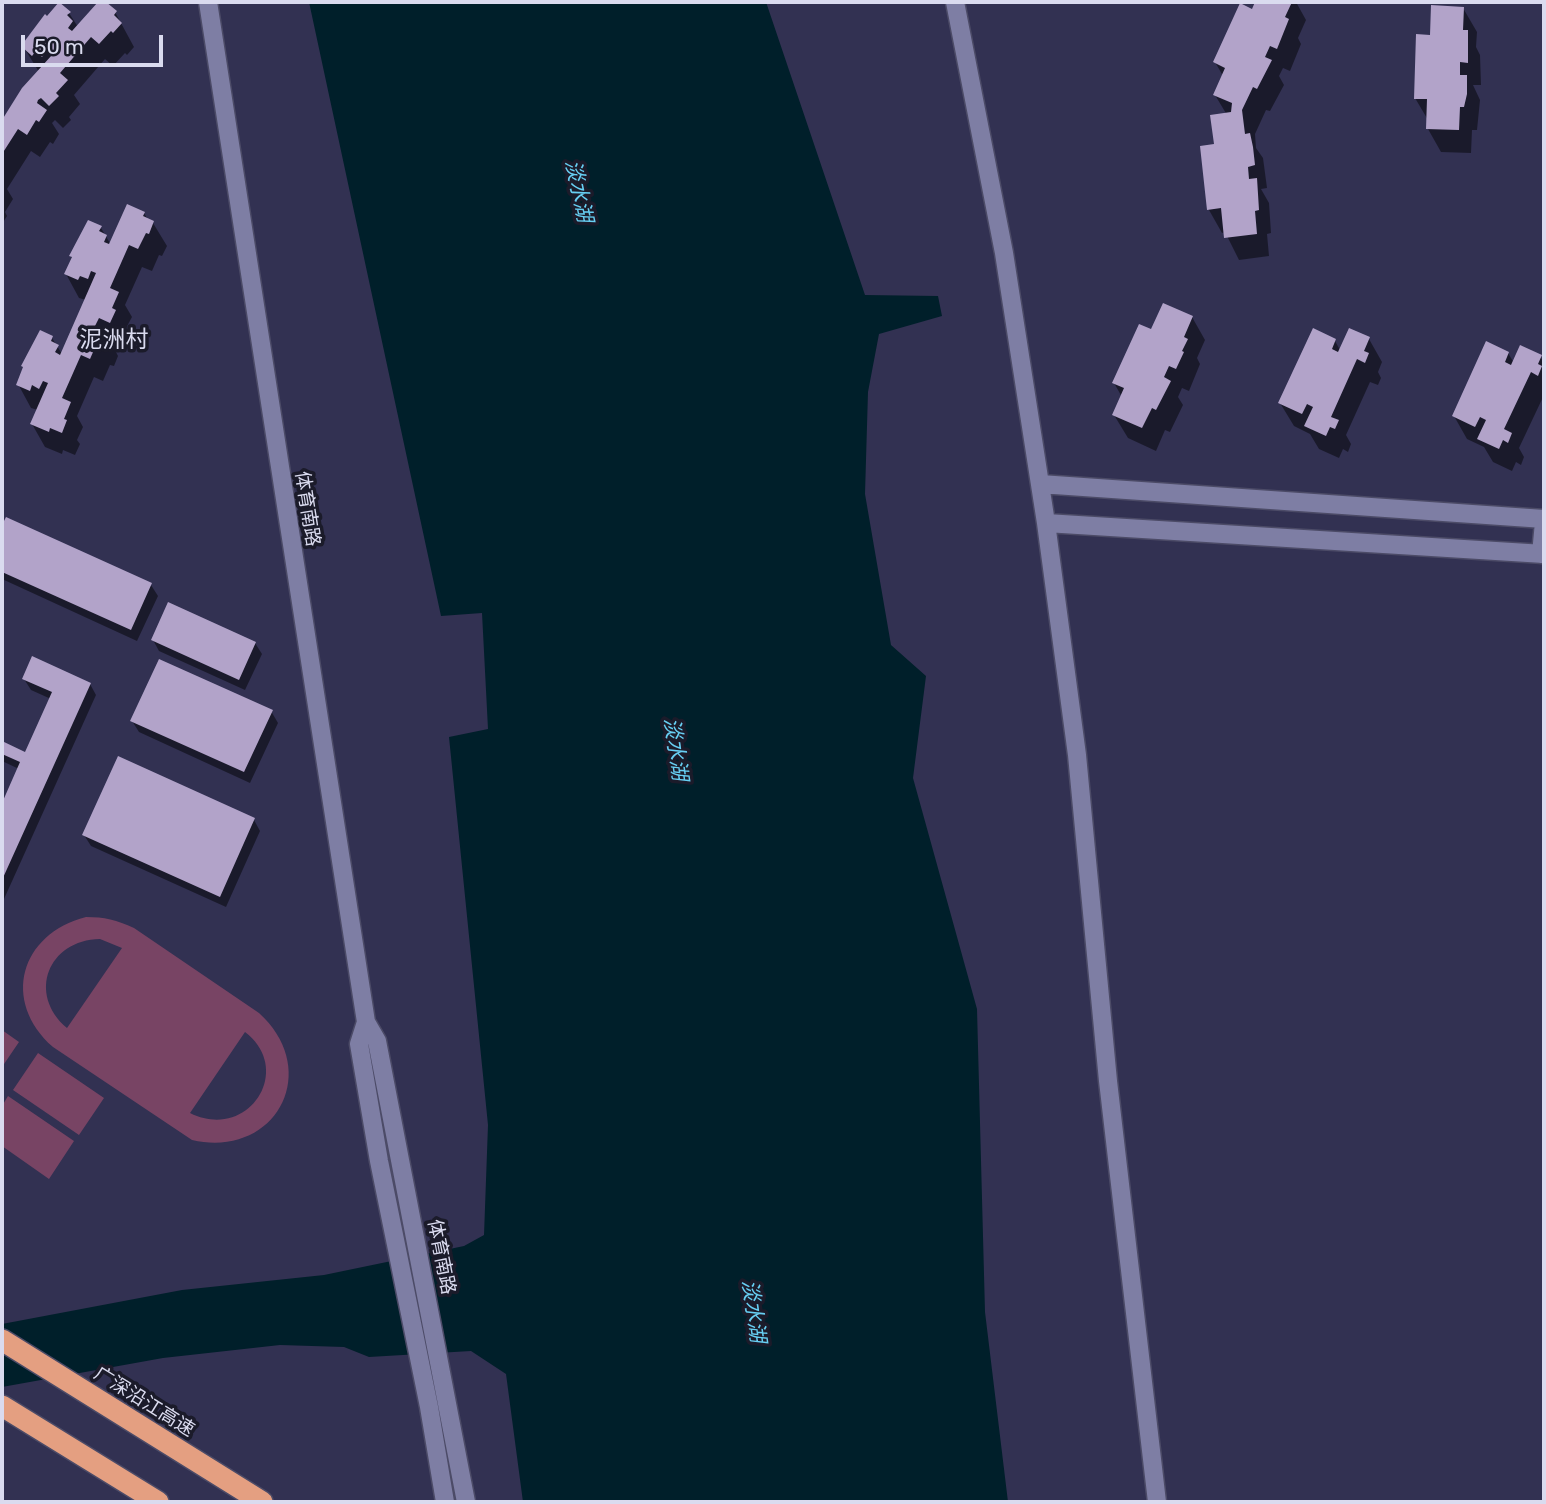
<!DOCTYPE html>
<html>
<head>
<meta charset="utf-8">
<style>
	body { margin:0 }
	#map { position:relative; width:1546px; height:1504px; overflow:hidden; background:#323152; font-family:Rubik,sans-serif }
	canvas { display:block }
	.frame { position:absolute; inset:0; border:4px solid #dadbef; pointer-events:none }
	.scale { position:absolute; left:21px; top:35px; width:142px; height:32px; box-sizing:border-box; border:4px solid #dadbef; border-top:0; padding-left:9px; font-size:21px; line-height:24px; white-space:nowrap; color:#dadbef; -webkit-text-stroke:5px #1b1b2a; paint-order:stroke }
</style>
</head>
<body>
<div id="map">
<canvas width="1546" height="1504"></canvas>
<div class="frame"></div>
<div class="scale">50 m</div>
</div>
<script>
const c = document.querySelector('canvas').getContext('2d');
c.lineJoin = 'round';
function paint(path, color) {
  c.fillStyle = color;
  c.fill(path, 'evenodd');
}
function stroke(path, color, width, dash) {
  c.strokeStyle = color;
  c.lineWidth = width;
  c.lineCap = dash ? 'butt' : 'round';
  c.setLineDash(dash || []);
  c.stroke(path);
}
function write(font, color, halo, rows, align = 'center') {
  c.font = font + ' Rubik,"Noto Sans SC",sans-serif';
  c.lineWidth = 7;
  c.setLineDash([]);
  c.textBaseline = 'middle';
  c.strokeStyle = halo;
  c.fillStyle = color;
  for (const [text, x, y, turn = 0] of rows) {
    c.save();
    c.translate(x, y);
    c.rotate((+turn || 0) * Math.PI / 180);
    c.textAlign = isNaN(turn) ? turn : align;
    if (halo) c.strokeText(text, 0, 0);
    c.fillText(text, 0, 0);
    c.restore();
  }
}
paint(new Path2D(`
	M 86,917 C 104,917 117,920 134,928 L 259,1013 C 323,1071 276,1159 192,1140 L 53,1047 C 1,1001 20,934 86,917 ZM 100,939 L 122,948 L 67,1028 C 27,994 48,940 100,939 ZM 245,1032 C 295,1070 248,1142 190,1113 Z
	M 2,1030 L 19,1042 L 2,1067 Z
	M 38,1053 L 104,1098 L 79,1135 L 13,1090 Z
	M 8,1096 L 74,1141 L 49,1179 L 2,1146 L 2,1106 Z`), '#784464');
paint(new Path2D(`
	M 309,2 L 766,2 L 865,295 L 938,296 L 942,316 L 879,334 L 868,392 L 865,494 L 891,645 L 926,676 L 913,778 L 977,1009 L 985,1312 L 1008,1502 L 523,1502 L 506,1374 L 471,1351 L 369,1357 L 344,1347 L 280,1345 L 163,1358 L 2,1387 L 2,1324 L 182,1290 L 324,1275 L 464,1246 L 484,1235 L 488,1125 L 449,737 L 488,729 L 482,613 L 441,616 Z`), '#001f2a');
paint(new Path2D(`
	M 100,2 L 103,2 L 115,12 L 134,47 L 127,55 L 125,53 L 113,66 L 105,59 L 74,95 L 80,104 L 69,117 L 71,120 L 63,128 L 55,120 L 52,123 L 59,134 L 53,144 L 50,142 L 40,157 L 31,151 L 7,189 L 13,199 L 5,212 L 7,216 L 2,224 L 2,123 L 23,89 L 39,72 L 23,46 L 69,13 L 78,27 Z
	M 1257,2 L 1296,2 L 1306,20 L 1298,38 L 1301,44 L 1290,71 L 1283,68 L 1279,76 L 1284,85 L 1270,111 L 1266,110 L 1255,134 L 1256,148 L 1263,158 L 1267,188 L 1261,189 L 1269,203 L 1271,233 L 1267,234 L 1269,256 L 1239,260 L 1225,232 L 1222,233 L 1209,210 L 1216,146 L 1227,115 L 1215,95 L 1223,76 L 1215,62 L 1253,11 Z
	M 1463,8 L 1477,32 L 1476,47 L 1480,55 L 1481,85 L 1473,85 L 1480,100 L 1477,130 L 1472,130 L 1471,153 L 1441,152 L 1428,129 L 1428,120 L 1415,98 L 1432,37 Z
	M 144,213 L 148,220 L 153,223 L 167,246 L 162,256 L 159,255 L 152,271 L 142,267 L 125,305 L 132,317 L 125,330 L 128,334 L 123,345 L 112,340 L 111,342 L 118,356 L 114,366 L 110,365 L 103,381 L 94,377 L 77,416 L 83,427 L 77,440 L 80,444 L 75,455 L 63,450 L 62,454 L 45,447 L 32,424 L 38,410 L 31,408 L 18,384 L 52,338 L 62,354 L 86,300 L 79,298 L 66,274 L 73,260 L 71,256 L 101,228 L 111,245 Z
	M 1192,317 L 1205,340 L 1197,358 L 1200,364 L 1189,391 L 1182,388 L 1178,397 L 1183,405 L 1170,432 L 1165,430 L 1156,451 L 1128,438 L 1114,415 L 1122,397 L 1114,383 L 1152,332 Z
	M 1369,339 L 1382,362 L 1378,372 L 1381,378 L 1378,385 L 1370,382 L 1346,435 L 1351,444 L 1348,452 L 1343,449 L 1339,458 L 1319,449 L 1310,434 L 1294,426 L 1280,403 L 1335,341 L 1340,350 Z
	M 1508,353 L 1514,363 L 1540,356 L 1544,363 L 1544,395 L 1519,448 L 1524,457 L 1521,465 L 1516,462 L 1512,471 L 1493,462 L 1484,447 L 1467,439 L 1454,416 Z
	M 7,519 L 151,585 L 158,596 L 137,641 L 2,579 L 2,529 Z
	M 153,640 L 255,643 L 262,654 L 245,690 L 159,651 Z
	M 24,679 L 90,684 L 96,695 L 4,899 L 2,898 L 2,807 L 19,769 L 2,761 L 2,743 L 26,754 L 51,699 L 31,690 Z
	M 271,711 L 278,723 L 250,783 L 139,732 L 132,721 Z
	M 254,820 L 260,831 L 226,907 L 91,846 L 84,835 Z`), '#0007');
paint(new Path2D(`
	M 59,2 L 71,12 L 67,15 L 73,21 L 68,28 L 72,31 L 98,2 L 106,2 L 117,11 L 114,15 L 122,23 L 113,33 L 111,31 L 99,44 L 91,37 L 60,73 L 68,80 L 56,93 L 59,96 L 49,106 L 41,98 L 38,100 L 37,103 L 47,110 L 39,122 L 36,120 L 27,135 L 18,129 L 2,154 L 2,120 L 22,88 L 52,55 L 47,51 L 42,57 L 35,52 L 32,56 L 21,46 L 45,14 L 47,16 Z
	M 1255,2 L 1292,2 L 1285,17 L 1289,19 L 1277,49 L 1270,46 L 1265,57 L 1272,60 L 1257,89 L 1253,87 L 1242,110 L 1245,134 L 1250,133 L 1253,147 L 1255,165 L 1248,167 L 1249,179 L 1257,178 L 1259,210 L 1255,211 L 1257,234 L 1224,238 L 1221,208 L 1207,210 L 1200,146 L 1214,144 L 1210,115 L 1231,112 L 1232,103 L 1213,95 L 1225,68 L 1213,62 L 1240,3 L 1252,9 Z
	M 1431,5 L 1464,7 L 1463,30 L 1468,30 L 1468,63 L 1460,62 L 1460,75 L 1467,75 L 1467,94 L 1464,107 L 1460,107 L 1459,130 L 1426,129 L 1427,99 L 1414,99 L 1416,34 L 1430,35 Z
	M 127,204 L 145,212 L 143,216 L 154,221 L 149,234 L 146,233 L 138,249 L 129,245 L 110,288 L 119,292 L 112,308 L 116,310 L 110,323 L 99,318 L 95,326 L 106,331 L 101,344 L 97,343 L 90,359 L 81,355 L 62,398 L 71,402 L 64,419 L 67,420 L 62,433 L 50,428 L 49,432 L 30,424 L 48,383 L 43,381 L 39,389 L 32,385 L 30,391 L 16,385 L 23,367 L 21,366 L 40,330 L 53,336 L 51,341 L 59,345 L 55,352 L 60,355 L 96,273 L 91,271 L 88,279 L 80,276 L 78,280 L 64,274 L 72,257 L 69,256 L 88,220 L 102,226 L 99,231 L 107,235 L 104,242 L 109,244 Z
	M 1163,303 L 1193,316 L 1184,337 L 1188,339 L 1182,351 L 1184,352 L 1176,369 L 1169,366 L 1164,377 L 1171,381 L 1156,410 L 1152,408 L 1142,428 L 1112,415 L 1124,388 L 1112,383 L 1139,324 L 1151,329 Z
	M 1313,328 L 1336,339 L 1332,349 L 1338,352 L 1349,328 L 1370,337 L 1364,351 L 1369,353 L 1365,363 L 1357,359 L 1331,417 L 1339,420 L 1335,429 L 1330,427 L 1326,436 L 1304,426 L 1313,407 L 1307,404 L 1302,414 L 1278,403 Z
	M 1486,341 L 1509,352 L 1505,362 L 1511,365 L 1520,345 L 1542,355 L 1538,364 L 1542,366 L 1538,376 L 1531,372 L 1504,429 L 1512,433 L 1508,443 L 1503,440 L 1499,449 L 1477,439 L 1486,420 L 1480,417 L 1475,427 L 1452,416 Z
	M 6,517 L 152,583 L 131,630 L 2,572 L 2,525 Z
	M 168,602 L 256,642 L 239,680 L 151,640 Z
	M 32,656 L 91,683 L 2,880 L 2,803 L 20,762 L 2,754 L 2,741 L 25,752 L 52,692 L 22,679 Z
	M 159,659 L 273,710 L 244,772 L 130,721 Z
	M 118,756 L 255,818 L 220,897 L 82,835 Z`), '#b2a3c9');
const minor = new Path2D(`
	M 208,2 L 366,1022 L 377,1041 L 466,1502
	M 955,2 L 1004,253 L 1046,523 L 1077,755 L 1108,1081 L 1157,1502
	M 1040,484 L 1544,519
	M 1046,523 L 1544,554
	M 1541,554 L 1544,522
	M 366,1022 L 359,1044 L 379,1161 L 429,1407 L 445,1502`);
const highway = new Path2D(`
	M 2,1340 L 262,1502
	M 2,1406 L 158,1502`);
stroke(minor, '#4c4b67', 21);
stroke(highway, '#4c4b67', 24);
stroke(minor, '#7e7ea4', 18);
stroke(highway, '#e49f81', 21);
write('19px', '#dadbef', '#1b1b2a', [
	["体育南路",307,509,81],
	["体育南路",441,1257,79],
	["广深沿江高速",144,1402,32]
]);
write('italic 21px', '#67cff3', '#1b1b2a', [
	["淡水湖",578,191,78],
	["淡水湖",675,749,82],
	["淡水湖",753,1311,82]
]);
write('23px', '#dadbef', '#1b1b2a', [
	["泥洲村",114,340]
]);
</script>
</body>
</html>
